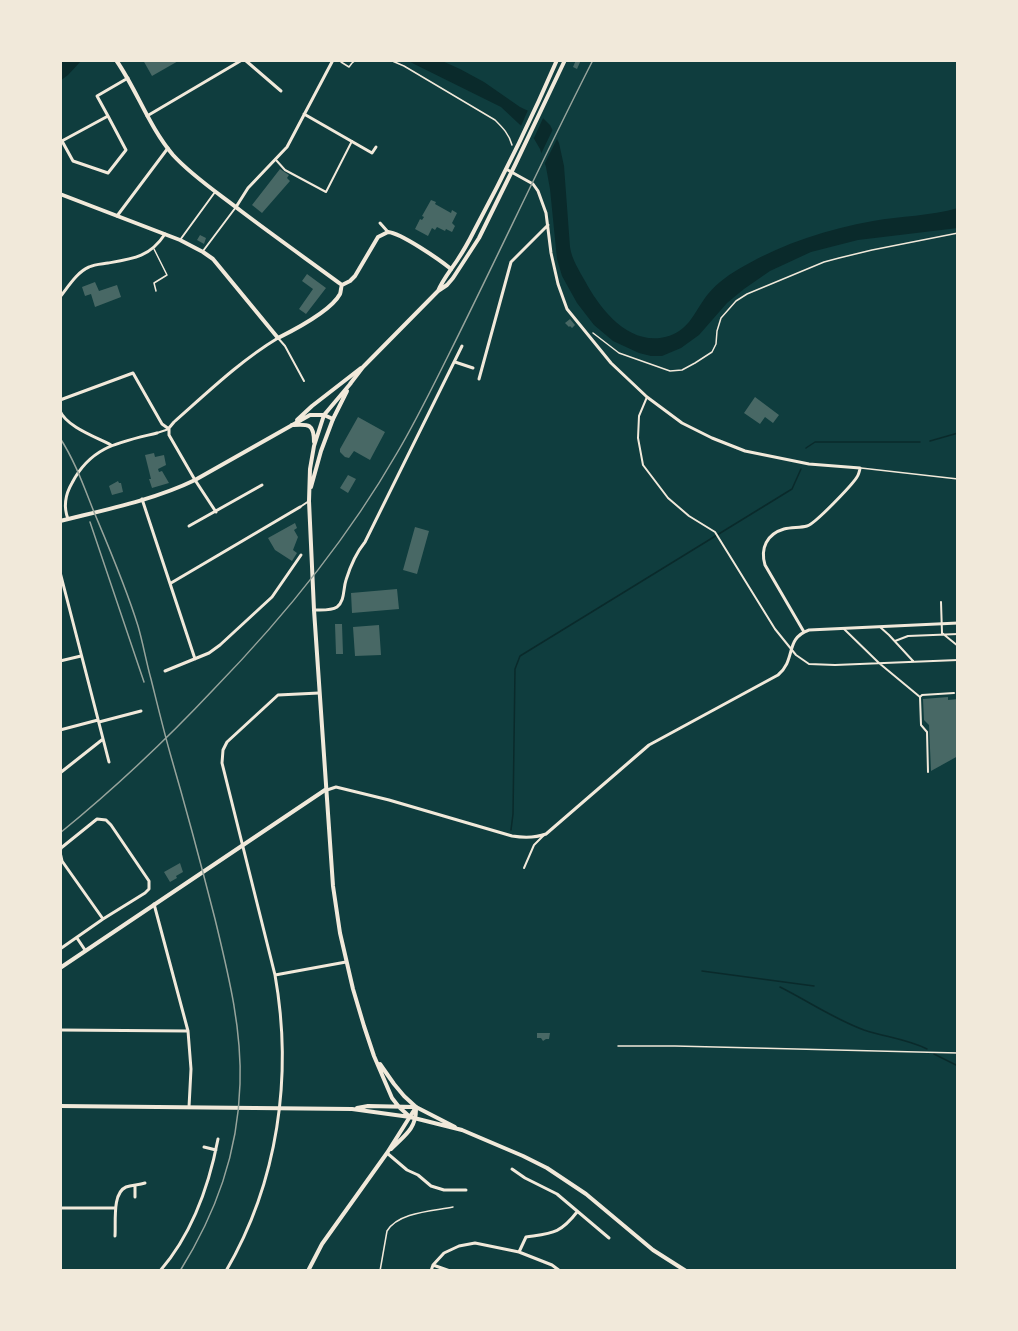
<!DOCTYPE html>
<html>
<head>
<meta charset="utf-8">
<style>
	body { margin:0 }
	#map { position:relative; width:1018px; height:1331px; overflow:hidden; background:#0f3d3e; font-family:"Asap Condensed",sans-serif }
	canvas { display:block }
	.frame { position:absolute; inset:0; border:62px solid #f1e9da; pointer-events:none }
</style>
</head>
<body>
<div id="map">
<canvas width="1018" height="1331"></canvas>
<div class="frame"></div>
</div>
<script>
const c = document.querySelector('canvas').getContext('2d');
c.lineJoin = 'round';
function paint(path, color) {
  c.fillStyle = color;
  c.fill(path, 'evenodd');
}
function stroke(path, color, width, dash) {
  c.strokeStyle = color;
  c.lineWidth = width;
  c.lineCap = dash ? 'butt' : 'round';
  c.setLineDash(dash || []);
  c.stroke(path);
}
paint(new Path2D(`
	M 63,60 L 82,60 L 68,75 L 60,81 L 60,62 Z
	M 406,60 L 440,60 L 460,69 L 484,82 L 520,107 L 543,118 L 550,125 L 559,143 L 564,166 L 570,247 C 572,260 579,270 585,281 C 599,307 625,342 660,338 C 689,334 693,313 708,294 C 718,282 731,273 744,266 C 784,243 828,229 873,221 C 901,216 930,216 958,208 L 958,228 L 858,240 L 811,252 L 770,271 L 744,289 L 727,303 L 699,335 L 681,348 L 662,356 L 651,356 L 639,353 L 613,341 L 594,325 L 577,303 L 562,276 L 557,259 L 550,189 L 546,167 L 540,149 L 533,137 L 501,107 Z`), '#0a2a2b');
paint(new Path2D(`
	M 529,108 L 544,116 L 534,138 L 520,128 Z
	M 554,127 L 559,135 L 543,167 L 540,156 Z`), '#0f3d3e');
stroke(new Path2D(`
	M 930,441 L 958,433
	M 806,448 L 815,442 L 920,442
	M 511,830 L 513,814 L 515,669 L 520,656 L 792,489 L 801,469
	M 702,971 L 814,986
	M 780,987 C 808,1001 834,1019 864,1030 C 885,1037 907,1039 927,1049
	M 934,1054 L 958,1066`), '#0a2a2b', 1.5);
paint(new Path2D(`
	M 143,60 L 180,60 L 152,76 Z
	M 576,60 L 581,60 L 577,69 L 573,67 Z
	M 280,169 L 289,175 L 287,178 L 290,181 L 262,213 L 252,205 Z
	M 431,200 L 436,202 L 435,204 L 451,213 L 452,210 L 457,213 L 452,223 L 455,226 L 452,232 L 446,229 L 445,231 L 437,227 L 435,230 L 432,228 L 428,236 L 415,229 L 420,219 L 422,220 L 424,217 L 422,216 Z
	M 200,235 L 206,238 L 204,244 L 197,240 Z
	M 307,274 L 326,288 L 306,314 L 299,309 L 313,289 L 302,281 Z
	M 95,282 L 99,291 L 117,285 L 121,297 L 95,307 L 91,294 L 85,296 L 82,287 Z
	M 570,319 L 575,325 L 572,328 L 570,326 L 569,327 L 565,323 Z
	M 755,397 L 779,415 L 773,423 L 765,417 L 760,424 L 744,413 Z
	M 358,417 L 385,432 L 370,460 L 354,451 L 349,458 L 345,457 L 340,452 L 340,449 Z
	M 154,453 L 155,457 L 164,455 L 166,465 L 158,469 L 159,472 L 162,471 L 169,483 L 152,488 L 149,479 L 151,479 L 145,455 Z
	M 348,475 L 356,479 L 348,493 L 340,488 Z
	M 118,481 L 119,483 L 121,483 L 123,492 L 112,495 L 109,486 Z
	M 295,523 L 297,528 L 294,530 L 298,537 L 293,550 L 297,553 L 292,561 L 275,550 L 268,538 Z
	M 415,527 L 429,531 L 417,574 L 403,570 Z
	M 397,589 L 399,609 L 352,613 L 351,593 Z
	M 335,624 L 342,624 L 343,654 L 336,654 Z
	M 379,625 L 381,655 L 355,656 L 353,627 Z
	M 948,697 L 948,700 L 958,699 L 958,756 L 931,771 L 929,725 L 924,720 L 923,699 Z
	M 180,863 L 183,872 L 176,876 L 177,878 L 170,882 L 164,872 Z
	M 537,1033 L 550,1033 L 549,1039 L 546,1039 L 543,1041 L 541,1038 L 537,1038 Z`), '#486865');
stroke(new Path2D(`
	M 343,60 L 341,62 L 349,67 L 352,63 L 356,60
	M 390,60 L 404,66 L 495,120 C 503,128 509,134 512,145
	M 593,333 L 619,353 L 670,371 L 682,370 L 695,363 L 712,352 L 716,344 L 717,331 L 721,318 L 736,301 L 747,294 L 824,262 L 839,258 L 872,250 L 958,233
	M 618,1046 L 675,1046 L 958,1053`), '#f1e9da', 1.5);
stroke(new Path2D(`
	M 154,249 L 167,275 L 154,283 L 156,291
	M 861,468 L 958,479
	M 380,1271 L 387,1231 C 398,1212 433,1211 453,1207`), '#f1e9da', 1.5);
stroke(new Path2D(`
	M 276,160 L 285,170 L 326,192 L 352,141
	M 180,240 L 215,192
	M 203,251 L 236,207
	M 278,338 L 285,346 L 304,381
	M 647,397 L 639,416 L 638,438 L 643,465 L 668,498 L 689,516 L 715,532 L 775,629 L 796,655 L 809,664 L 835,665 L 958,660
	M 157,433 L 169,429
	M 300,507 L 309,501
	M 941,602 L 942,633 L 958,646
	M 880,627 L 889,635 L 913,661
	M 843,628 L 879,663 L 920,697 L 921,725 L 927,732 L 928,772
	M 895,641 L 908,636 L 958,634
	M 957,693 L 958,693
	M 920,697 L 922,695 L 954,693
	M 524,868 L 534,845 L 544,835`), '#f1e9da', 2);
stroke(new Path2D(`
	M 245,60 L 281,91
	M 304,114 L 372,153 L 376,147
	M 147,116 L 242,60
	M 62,141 L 73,161 L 108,173 L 126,150 L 108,116
	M 60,142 L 108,116 L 97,96 L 128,78
	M 506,169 L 533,184 L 538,191 L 546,213 L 551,253 L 558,284 L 567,309 L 611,363 L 647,397 L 682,423 L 712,438 L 745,451 L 809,464 L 860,468 C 860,470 858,476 857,477 C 852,485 815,524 807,526 C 800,528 792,527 784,529 C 767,534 760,548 765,565 L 804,632
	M 236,207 L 248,188 L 287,147 L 333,60
	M 117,216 L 168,148
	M 380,223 L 388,232
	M 60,297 C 68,287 77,272 89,267 C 95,264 102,264 108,263 C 133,259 150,257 165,234
	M 455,362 L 473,368
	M 479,379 L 511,262 L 548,225
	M 60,400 L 133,373 L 162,424 L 169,429 L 169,435 L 195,480 L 216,512
	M 60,411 C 67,427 96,437 111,445
	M 169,428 L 174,422 C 208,392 240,361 278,338
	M 142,499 L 195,659
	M 68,519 C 63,506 65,495 72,483 C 91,446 120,442 157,433
	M 189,526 L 262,485
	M 60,572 L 109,762
	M 171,583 L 300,507
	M 314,610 C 321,610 331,611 337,607 C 345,601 343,589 346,580 C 350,567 356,553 365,542 L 462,346
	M 60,661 L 81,656
	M 165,671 L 209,653 L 220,645 L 272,597 L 301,555
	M 99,722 L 141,711
	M 60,730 L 98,720
	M 60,773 L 103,739
	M 327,790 L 336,787 L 389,800 L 512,836 C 525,838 535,838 546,834 L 649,745 L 778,675 C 797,659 784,639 809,630 L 958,623
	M 154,904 L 188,1031 L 191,1069 L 189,1107
	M 77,938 L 85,950
	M 60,949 L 103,919 L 145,893 L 149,889 L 149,881 L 111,825 L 106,820 L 97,819 L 61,848 L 60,852 L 62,861 L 103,919
	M 275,975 L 346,962
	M 60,1030 L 188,1031
	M 204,1147 L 216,1150
	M 387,1153 L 407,1170 L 418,1175 L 431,1186 L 444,1190 L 466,1190
	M 512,1169 L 525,1178 L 557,1194 L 609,1238
	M 135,1197 L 135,1186
	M 60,1208 L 115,1208
	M 115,1236 C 116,1222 112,1193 126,1187 C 132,1185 139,1185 145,1183
	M 519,1252 L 526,1237 C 552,1233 560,1234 577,1212
	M 433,1265 L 444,1253 L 459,1246 L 475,1243 L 519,1252 L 552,1265 L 560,1271
	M 160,1271 C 192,1234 209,1186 218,1139
	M 226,1271 C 278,1182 293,1076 275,975 L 222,763 L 223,750 L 227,742 L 278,695 L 319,693
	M 431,1271 L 433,1265 L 450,1271`), '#f1e9da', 3);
stroke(new Path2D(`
	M 116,60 C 137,90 149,127 173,155 C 192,176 218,193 241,211 C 274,236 308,260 342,285
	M 60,194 L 180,240 L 203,252 L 213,259 L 278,338 C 294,330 331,311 340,294 C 341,292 341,286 342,285
	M 342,285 L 350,281 L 355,276 L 378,237 L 388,232 C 401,233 440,260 451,269
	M 297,420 L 312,406 L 361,368
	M 60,521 C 104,510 154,500 195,480 L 310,415 L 324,415 L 333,419
	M 60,968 L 325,790
	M 391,1149 C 405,1135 416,1129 416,1109
	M 308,1271 L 322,1244 L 387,1153 L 416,1107`), '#f1e9da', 4);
stroke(new Path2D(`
	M 438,291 C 443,279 451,270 458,259 C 464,250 469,241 474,231 C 504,175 532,118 557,60
	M 351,383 L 324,415 L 314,446 L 310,469 L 309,501 L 314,610 L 333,886 L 340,933 L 353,989 L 364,1026 L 374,1056 L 392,1098 L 399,1107 L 410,1117
	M 350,384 L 363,367 L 438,291 L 447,285 L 453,278 L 479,238 L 515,165 L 565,60
	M 292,425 C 308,424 314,423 314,442
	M 311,487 L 321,451 L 333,419 L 347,391
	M 380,1064 L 394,1084 L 404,1096 L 416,1107 L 455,1127
	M 60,1106 L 352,1109 L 410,1117 L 462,1130 L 523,1156 L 547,1168 L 586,1194 L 653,1250 L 686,1271
	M 357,1108 L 368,1106 L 415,1107`), '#f1e9da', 4);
stroke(new Path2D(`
	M 60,438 C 75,461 84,487 94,512 C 110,550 126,587 138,626 C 143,643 146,661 151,679 C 157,703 163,728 170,753 C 186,808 201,864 215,919 C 228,973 242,1028 240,1084 C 238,1153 216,1213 180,1271
	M 90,522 L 144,682
	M 60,833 C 114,789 165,741 213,690 C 283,618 347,540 397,453 C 416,421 432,388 448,356 C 497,258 543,158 593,60`), '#97a49c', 1.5);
</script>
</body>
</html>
